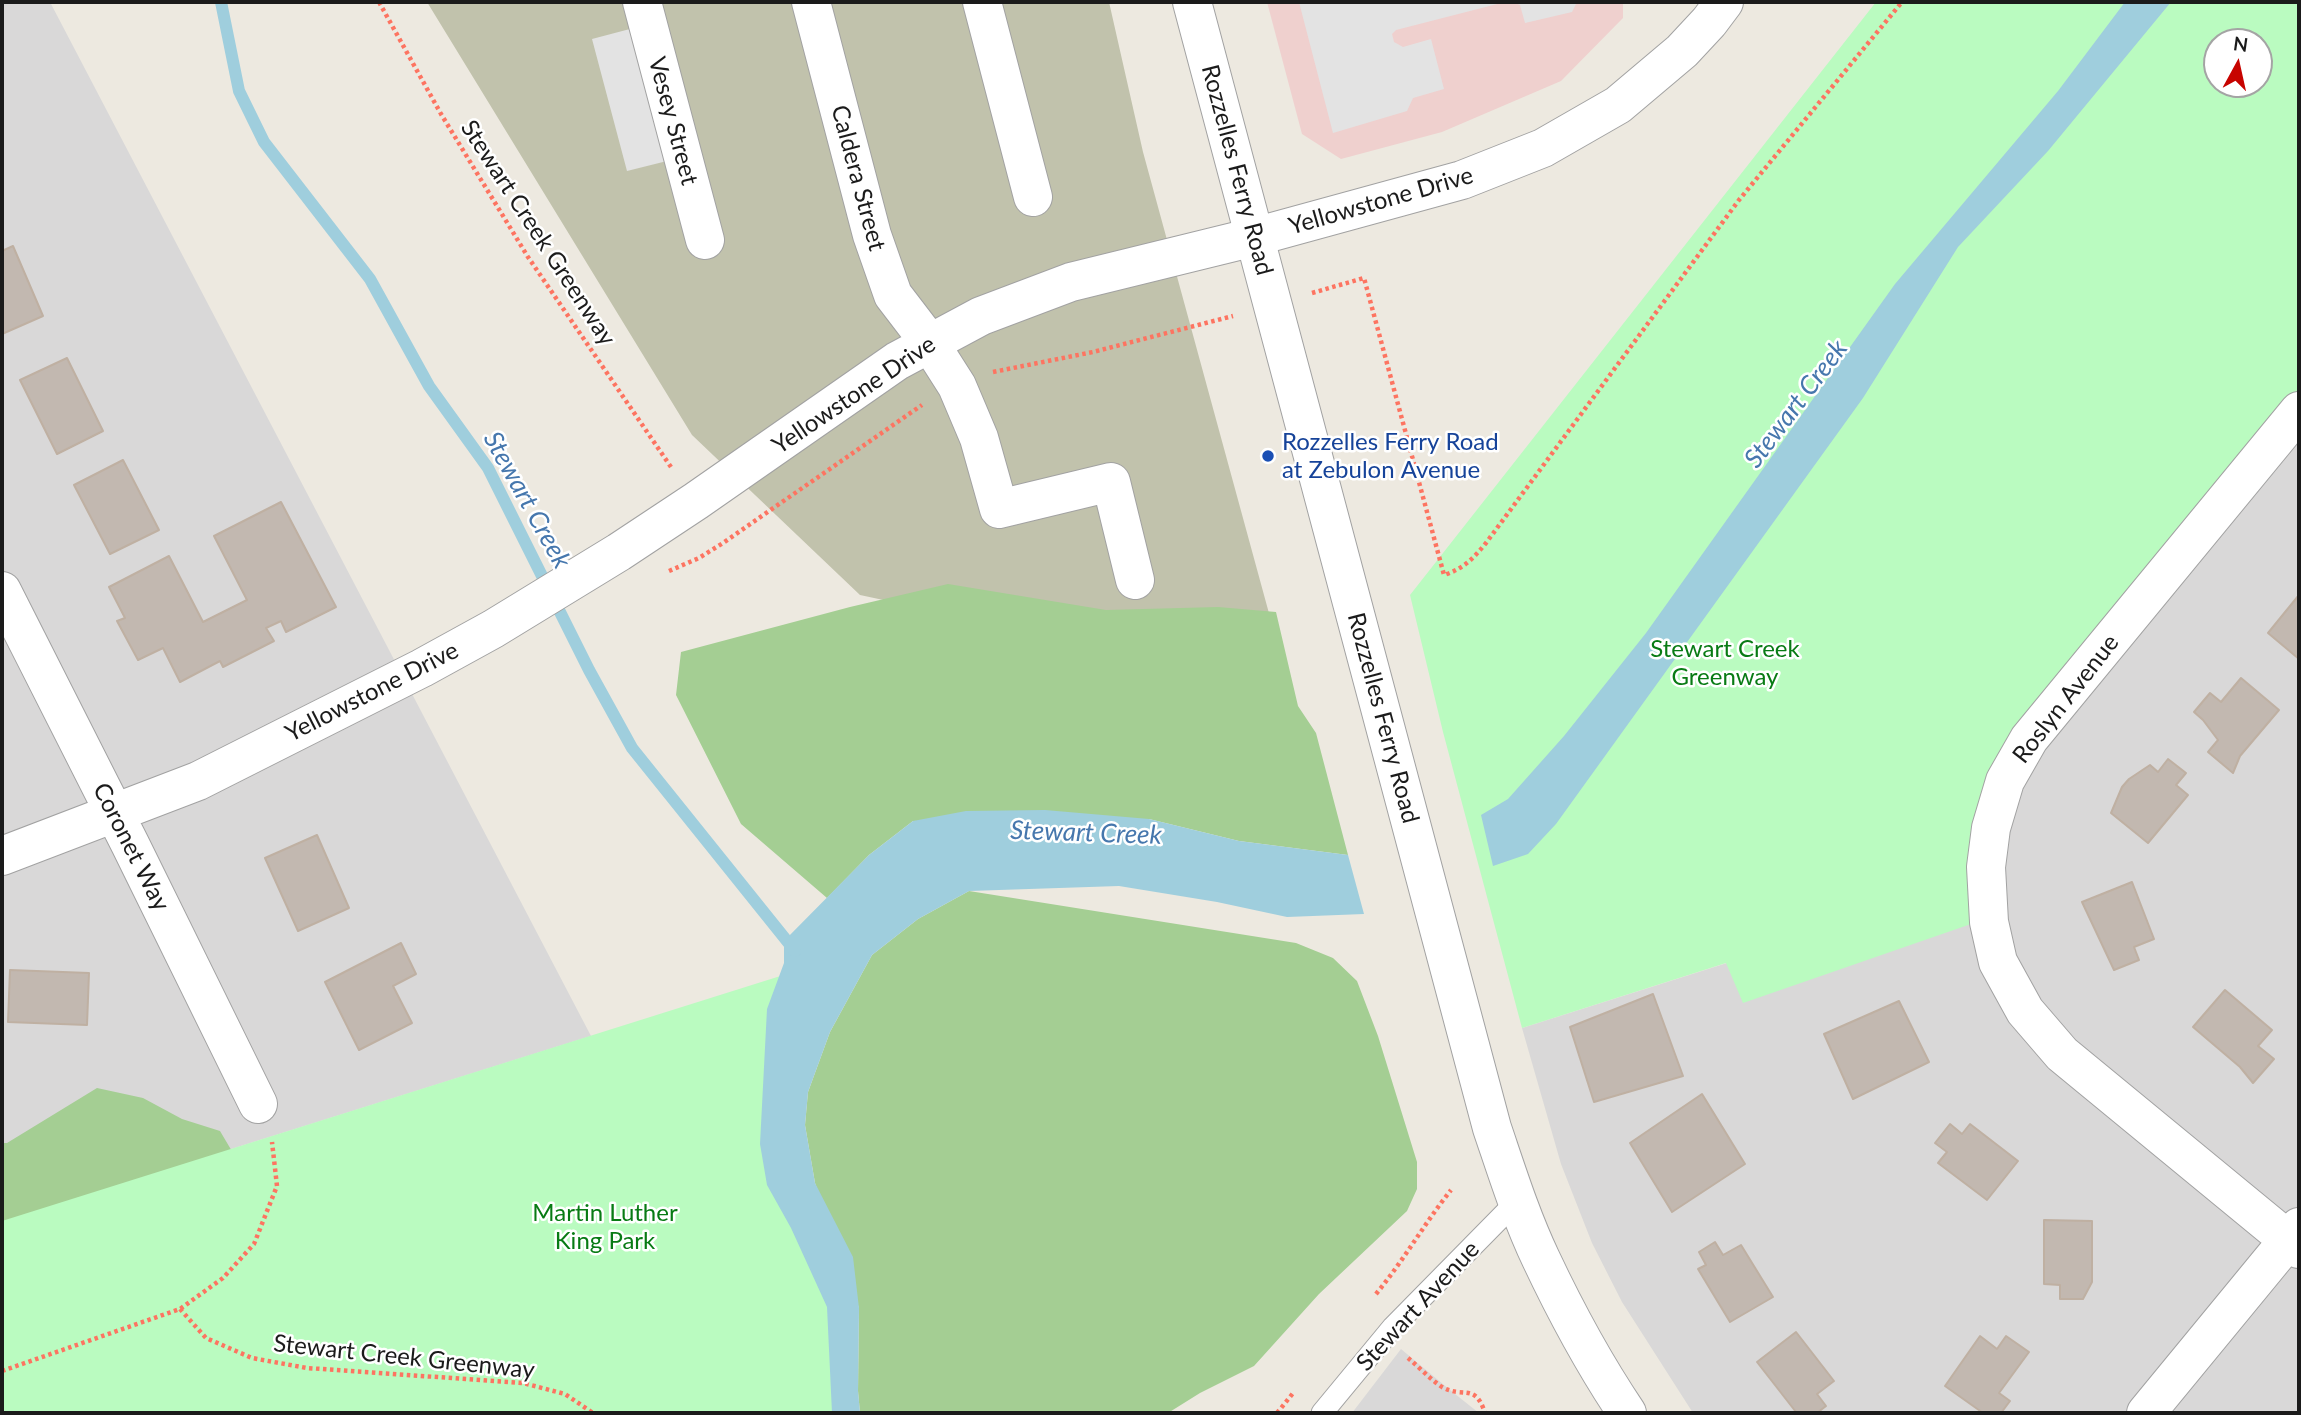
<!DOCTYPE html>
<html>
<head>
<meta charset="utf-8">
<style>
	body { margin:0 }
	#map { position:relative; width:2301px; height:1415px; overflow:hidden; background:#ede9e0; font-family:Lato,sans-serif }
	canvas { display:block }
	.frame { position:absolute; inset:0; border:4px solid #1b1b1b; pointer-events:none }
	.north { position:absolute; left:2203px; top:28px; width:70px; height:70px; box-sizing:border-box; background:#fff; border:2px solid #a4a4a4; border-radius:50%; rotate:8deg; font-size:19px; font-weight:700; line-height:28px; text-align:center; color:#1b1b1b }
	.north::after { content:''; display:block; margin:auto; width:24px; height:32px; background:#c70400; clip-path:polygon(50% 0,100% 100%,50% 72%,0 100%) }
</style>
</head>
<body>
<div id="map">
<canvas width="2301" height="1415"></canvas>
<div class="frame"></div>
<div class="north">N</div>
</div>
<script>
const c = document.querySelector('canvas').getContext('2d');
c.lineJoin = 'round';
function paint(path, color) {
  c.fillStyle = color;
  c.fill(path, 'evenodd');
}
function stroke(path, color, width, dash) {
  c.strokeStyle = color;
  c.lineWidth = width;
  c.lineCap = dash ? 'butt' : 'round';
  c.setLineDash(dash || []);
  c.stroke(path);
}
function write(font, color, halo, rows, align = 'center') {
  c.font = font + ' Lato,sans-serif';
  c.lineWidth = 5;
  c.setLineDash([]);
  c.textBaseline = 'middle';
  c.strokeStyle = halo;
  c.fillStyle = color;
  for (const [text, x, y, turn = 0] of rows) {
    c.save();
    c.translate(x, y);
    c.rotate((+turn || 0) * Math.PI / 180);
    c.textAlign = isNaN(turn) ? turn : align;
    if (halo) c.strokeText(text, 0, 0);
    c.fillText(text, 0, 0);
    c.restore();
  }
}
paint(new Path2D(`
	M 2,2 L 50,2 L 591,1036 L 2,1221 Z
	M 2299,390 L 2299,1413 L 1693,1413 L 1622,1302 L 1592,1243 L 1561,1164 L 1522,1028 L 1727,963 L 1744,1002 L 2026,722 Z
	M 1401,1349 L 1450,1390 L 1479,1413 L 1352,1413 Z`), '#d9d8d8');
paint(new Path2D(`
	M 1267,2 L 1623,2 L 1623,18 L 1561,81 L 1442,132 L 1341,159 L 1302,134 Z`), '#efd0ce');
paint(new Path2D(`
	M 427,2 L 1109,2 L 1143,152 L 1270,617 L 1019,629 L 860,595 L 692,435 Z`), '#c1c2ac');
paint(new Path2D(`
	M 948,584 L 1106,610 L 1218,607 L 1276,612 L 1298,706 L 1316,733 L 1348,855 L 1239,841 L 1149,819 L 913,821 L 869,855 L 827,898 L 741,824 L 676,695 L 681,652 L 850,607 Z
	M 969,891 L 1296,943 L 1333,958 L 1357,981 L 1378,1036 L 1417,1162 L 1417,1189 L 1407,1211 L 1319,1294 L 1254,1366 L 1200,1393 L 1168,1413 L 860,1413 L 858,1391 L 859,1308 L 815,1183 L 805,1125 L 808,1092 L 830,1032 L 872,955 L 918,919 Z
	M 97,1088 L 143,1098 L 182,1119 L 220,1131 L 236,1158 L 2,1274 L 2,1143 L 7,1143 Z`), '#a4ce93');
paint(new Path2D(`
	M 1876,2 L 2299,2 L 2299,390 L 2026,722 L 1971,924 L 1743,1003 L 1726,963 L 1522,1028 L 1443,732 L 1410,595 ZM 2217,42 L 2259,42 L 2259,84 L 2217,84 Z
	M 809,967 L 792,1102 L 842,1283 L 846,1413 L 2,1413 L 2,1221 Z`), '#bafbc0');
paint(new Path2D(`
	M 1299,2 L 1505,2 L 1396,30 L 1392,34 L 1394,42 L 1403,47 L 1431,39 L 1444,89 L 1413,98 L 1407,111 L 1333,133 Z
	M 1513,2 L 1577,2 L 1572,12 L 1525,23 L 1520,5 Z
	M 664,20 L 699,153 L 627,171 L 592,39 Z`), '#e3e3e3');
paint(new Path2D(`
	M 2125,2 L 2171,2 L 2048,151 L 1958,247 L 1863,398 L 1556,824 L 1528,854 L 1493,866 L 1481,815 L 1508,799 L 1564,736 L 1646,633 L 1895,284 L 2058,91 Z
	M 1045,810 L 1149,819 L 1239,841 L 1348,855 L 1364,914 L 1287,917 L 1217,902 L 1119,886 L 969,891 L 918,919 L 872,955 L 830,1032 L 808,1092 L 805,1125 L 815,1183 L 853,1257 L 859,1308 L 858,1391 L 860,1413 L 832,1413 L 827,1307 L 791,1228 L 767,1185 L 760,1144 L 767,1009 L 784,963 L 784,941 L 869,855 L 913,821 L 966,811 Z`), '#9fcedd');
stroke(new Path2D(`
	M 221,2 L 239,91 L 264,142 L 370,279 L 429,386 L 488,468 L 589,670 L 632,748 L 795,951`), '#9fcedd', 12);
const building = new Path2D(`
	M 13,246 L 43,316 L 2,334 L 2,251 Z
	M 67,358 L 103,431 L 57,454 L 20,380 Z
	M 123,460 L 159,530 L 110,554 L 74,485 Z
	M 281,502 L 336,607 L 286,632 L 281,621 L 266,628 L 274,641 L 223,667 L 220,661 L 180,682 L 163,648 L 138,660 L 117,621 L 125,618 L 109,587 L 169,556 L 203,622 L 247,600 L 214,536 Z
	M 2299,595 L 2299,659 L 2268,633 Z
	M 2241,678 L 2279,710 L 2240,756 L 2233,773 L 2208,752 L 2218,740 L 2203,720 L 2194,712 L 2210,693 L 2221,702 Z
	M 2168,759 L 2186,773 L 2176,785 L 2188,795 L 2148,843 L 2111,813 L 2122,787 L 2129,779 L 2150,765 L 2158,772 Z
	M 317,835 L 349,908 L 298,931 L 265,858 Z
	M 2132,882 L 2154,939 L 2134,947 L 2139,960 L 2114,970 L 2082,902 Z
	M 401,943 L 416,974 L 393,986 L 412,1023 L 359,1050 L 325,982 Z
	M 10,970 L 89,973 L 87,1025 L 8,1022 Z
	M 2225,990 L 2272,1030 L 2258,1046 L 2274,1059 L 2253,1083 L 2240,1067 L 2193,1027 Z
	M 1653,994 L 1683,1076 L 1594,1102 L 1570,1027 Z
	M 1899,1001 L 1929,1062 L 1853,1099 L 1824,1034 Z
	M 1702,1094 L 1745,1164 L 1672,1212 L 1630,1143 Z
	M 1950,1124 L 1962,1134 L 1970,1124 L 2018,1161 L 1987,1200 L 1938,1163 L 1947,1152 L 1935,1143 Z
	M 2044,1220 L 2092,1221 L 2092,1282 L 2083,1299 L 2060,1299 L 2060,1285 L 2044,1284 Z
	M 1715,1242 L 1723,1255 L 1741,1245 L 1773,1297 L 1730,1322 L 1698,1269 L 1706,1265 L 1699,1252 Z
	M 1796,1332 L 1834,1381 L 1817,1394 L 1826,1406 L 1817,1413 L 1796,1412 L 1757,1362 Z
	M 1980,1336 L 1997,1349 L 2006,1336 L 2029,1352 L 1999,1393 L 2010,1401 L 2001,1413 L 1983,1413 L 1945,1386 Z`);
paint(building, '#c2b8b0');
stroke(building, '#bfb0a2', 2);
const service = new Path2D(`
	M 1322,1413 L 1393,1327 L 1517,1201`);
const minor = new Path2D(`
	M 642,2 L 705,240
	M 811,2 L 872,235 L 893,295 L 929,342 L 957,386 L 979,438 L 999,509 L 1111,482 L 1135,580
	M 982,2 L 1033,197
	M 2299,411 L 2029,739 L 2005,781 L 1991,828 L 1986,867 L 1989,922 L 1998,962 L 2025,1011 L 2062,1054 L 2299,1249
	M 2,591 L 130,844 L 258,1104
	M 2,856 L 198,781 L 422,668 L 493,629 L 619,552 L 696,501 L 897,361 L 981,316 L 1071,282 L 1254,237 L 1462,180 L 1543,148 L 1618,105 L 1682,51 L 1709,22 L 1724,2
	M 2146,1413 L 2299,1227`);
const tertiary = new Path2D(`
	M 1192,2 L 1492,1128 C 1507,1172 1521,1217 1541,1259 C 1566,1312 1594,1364 1627,1413`);
stroke(service, '#a2a2a2', 23);
stroke(minor, '#a2a2a2', 40);
stroke(tertiary, '#a2a2a2', 40);
stroke(new Path2D(`
	M 379,2 L 441,114 L 528,257 L 673,470
	M 1312,293 L 1364,278 L 1444,575 C 1463,569 1474,558 1486,543 L 1739,200 L 1902,2
	M 993,372 L 1093,352 L 1233,316
	M 669,571 L 699,558 L 723,543 L 922,405
	M 1376,1294 C 1404,1260 1424,1224 1451,1190
	M 180,1309 L 206,1338 L 252,1358 L 307,1368 L 523,1383 L 565,1394 L 593,1413
	M 1408,1358 C 1419,1367 1430,1379 1442,1387 C 1463,1399 1475,1382 1485,1413
	M 2,1371 L 180,1309 L 223,1278 L 254,1244 L 277,1186 L 272,1142
	M 1277,1413 L 1294,1392`), '#fd7461', 4.5, [3.5, 3.5]);
stroke(service, '#fff', 21);
stroke(minor, '#fff', 38);
stroke(tertiary, '#fff', 38);
for (const [x, y, r, color] of [
	[1268,456,7,"#1a4fb4"]
]) {
  const dot = new Path2D();
  dot.arc(x, y, r, 0, 2 * Math.PI);
  c.fillStyle = color;
  c.fill(dot);
  stroke(dot, '#fff', 2.5);
}
write('24px', '#1b1b1b', '#fff', [
	["Vesey Street",673,121,75],
	["Rozzelles Ferry Road",1237,170,75],
	["Caldera Street",858,178,75],
	["Yellowstone Drive",1381,201,-16],
	["Stewart Creek Greenway",538,233,57],
	["Yellowstone Drive",854,395,-34],
	["Yellowstone Drive",372,692,-27],
	["Roslyn Avenue",2066,699,-52],
	["Rozzelles Ferry Road",1383,718,75],
	["Coronet Way",131,847,63],
	["Stewart Avenue",1418,1306,-47],
	["Stewart Creek Greenway",404,1357,6]
]);
write('24px', '#164399', '#fff', [
	["Rozzelles Ferry Road",1282,442],
	["at Zebulon Avenue",1282,470]
], 'left');
write('24px', '#087b14', '#fff', [
	["Stewart Creek",1725,649],
	["Greenway",1725,677],
	["Martin Luther",605,1213],
	["King Park",605,1241]
]);
write('italic 26px', '#4677ad', '#fff', [
	["Stewart Creek",1796,404,-53],
	["Stewart Creek",527,500,61],
	["Stewart Creek",1086,833,2]
]);
</script>
</body>
</html>
